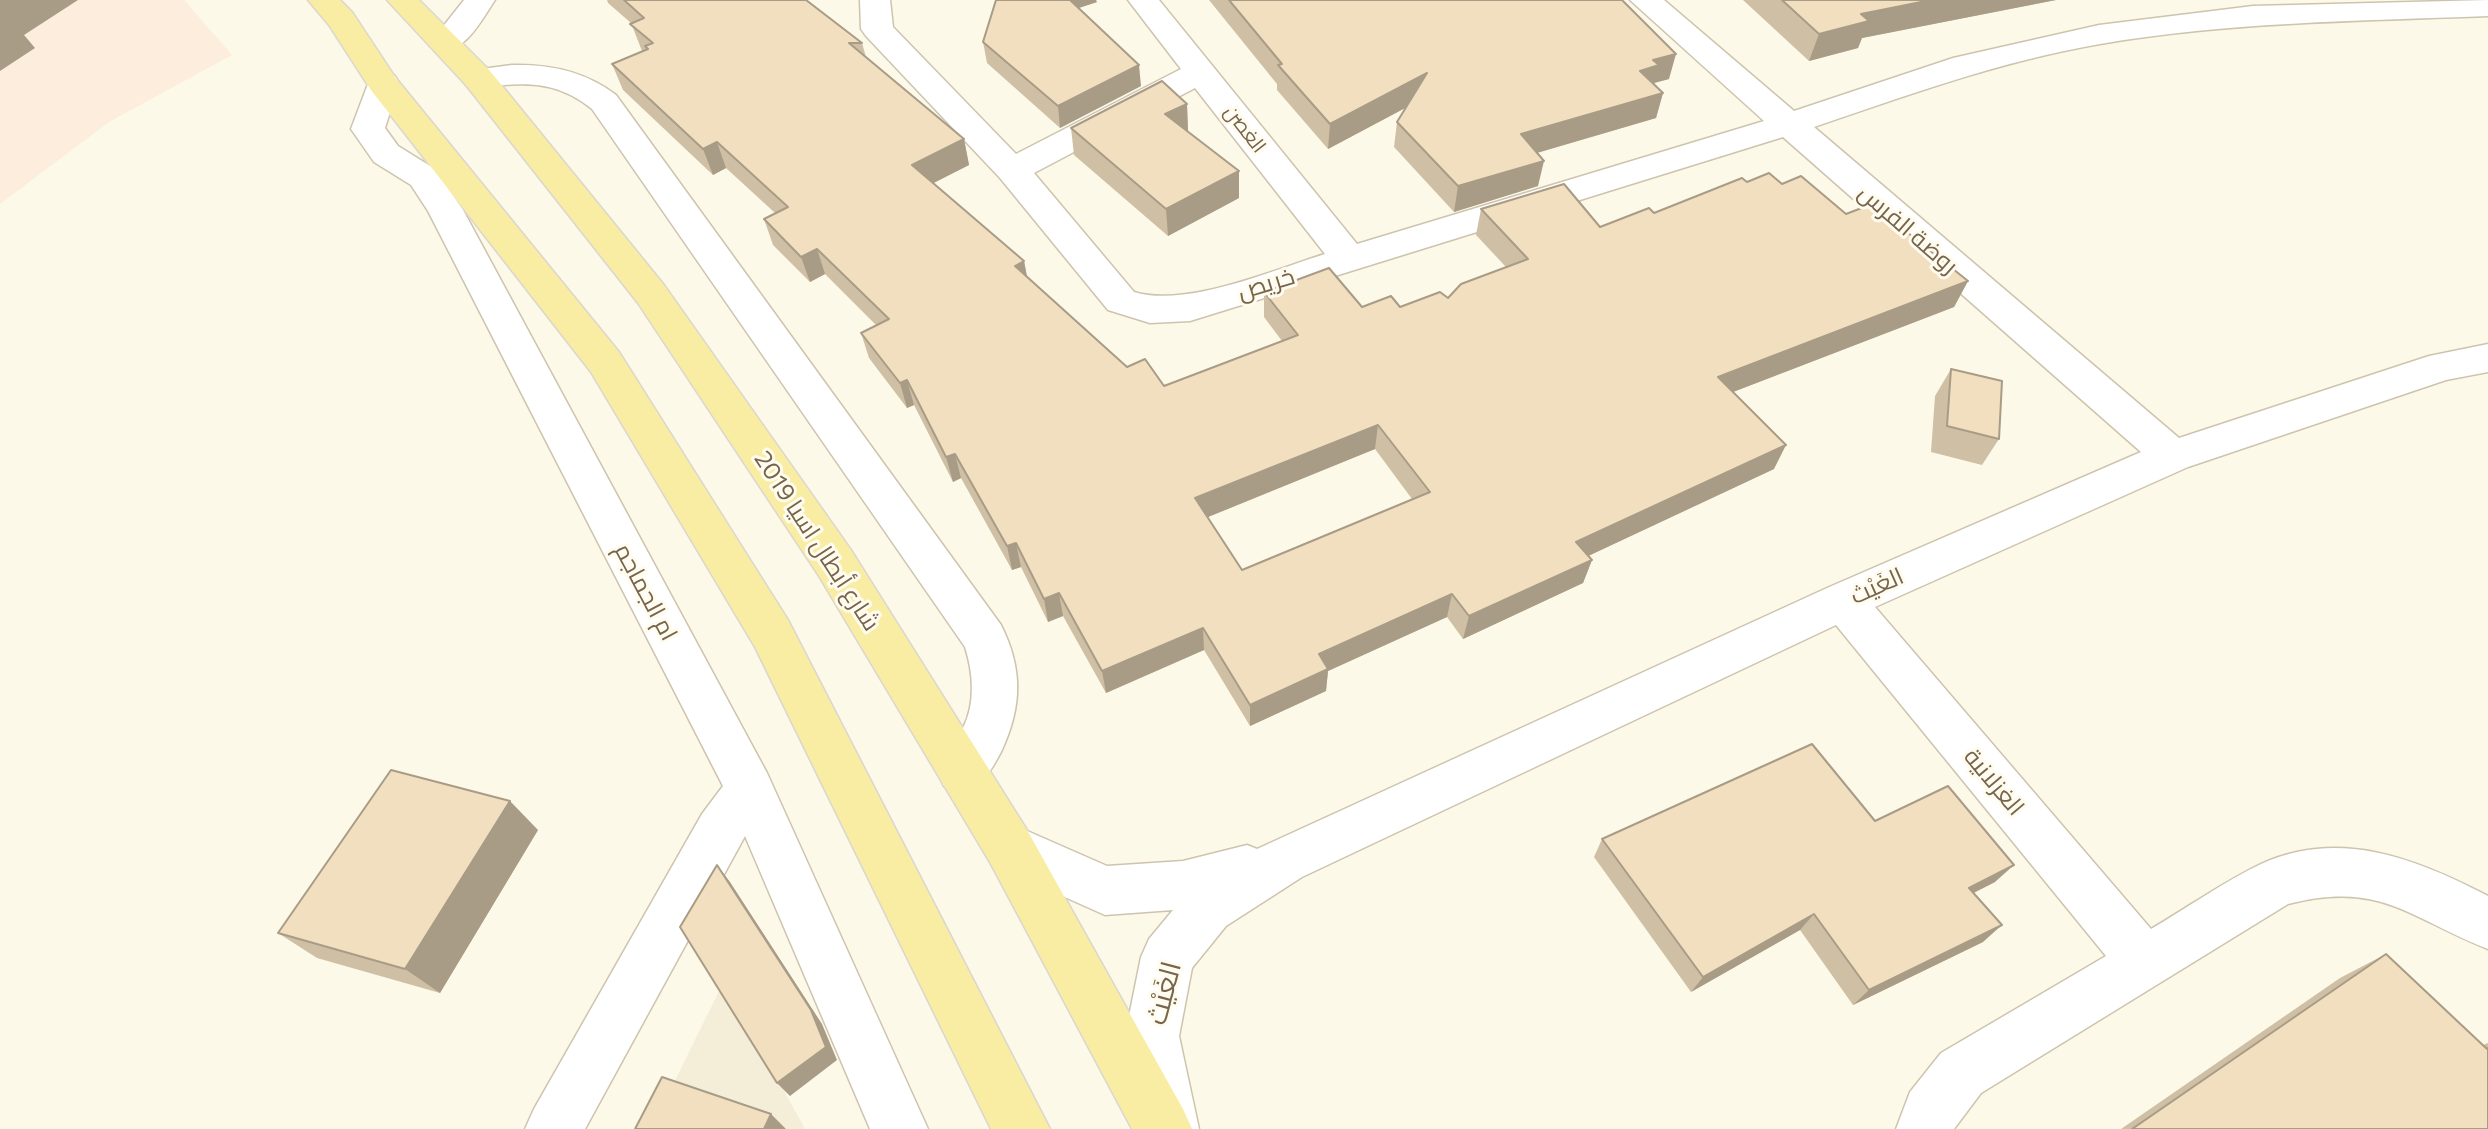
<!DOCTYPE html>
<html>
<head>
<meta charset="utf-8">
<style>
	body { margin:0 }
	canvas { display:block; background:#fcf9e8 }
</style>
</head>
<body>
<canvas width="2488" height="1129"></canvas>
<script>
const c = document.querySelector('canvas').getContext('2d');
c.lineJoin = 'round';
function paint(path, color) {
  c.fillStyle = color;
  c.fill(path, 'evenodd');
}
function stroke(path, color, width, dash) {
  c.strokeStyle = color;
  c.lineWidth = width;
  c.lineCap = dash ? 'butt' : 'round';
  c.setLineDash(dash || []);
  c.stroke(path);
}
function write(font, color, halo, rows, align = 'center') {
  c.font = font + ' Commissioner,Cairo,sans-serif';
  c.lineWidth = 6;
  c.setLineDash([]);
  c.textBaseline = 'middle';
  c.strokeStyle = halo;
  c.fillStyle = color;
  for (const [text, x, y, turn = 0] of rows) {
    c.save();
    c.translate(x, y);
    c.rotate((+turn || 0) * Math.PI / 180);
    c.textAlign = isNaN(turn) ? turn : align;
    if (halo) c.strokeText(text, 0, 0);
    c.fillText(text, 0, 0);
    c.restore();
  }
}
paint(new Path2D(`
	M 724,981 L 805,1129 L 651,1129 Z`), '#f4edd7');
paint(new Path2D(`
	M 0,0 L 184,0 L 232,55 L 109,122 L 0,204 Z`), '#fceddc');
const minor = new Path2D(`
	M 464,0 L 495,0 C 481,21 463,57 435,50 L 430,43 Z
	M 860,0 L 890,0 L 893,27 L 1016,154 L 1181,69 L 1128,0 L 1159,0 L 1357,244 L 1764,121 L 1630,0 L 1664,0 L 1794,111 L 1953,58 L 2099,25 L 2253,6 L 2488,0 L 2488,16 C 2358,21 2228,22 2100,44 C 2001,61 1908,95 1814,127 L 2179,438 L 2429,356 L 2488,344 L 2488,372 L 2446,380 L 2188,467 L 1875,607 L 2151,929 C 2187,908 2223,882 2261,864 C 2340,828 2417,859 2488,896 L 2488,949 C 2409,918 2381,880 2288,904 L 1981,1093 L 1954,1129 L 1896,1129 L 1910,1092 L 1941,1053 L 2106,956 L 1836,625 L 1302,877 L 1226,926 L 1192,968 L 1179,1036 L 1199,1129 L 1141,1129 L 1125,1036 L 1141,957 L 1149,939 L 1173,910 L 1105,915 L 991,864 L 984,847 L 991,830 L 1009,823 L 1107,866 L 1183,861 L 1247,845 L 1257,849 L 1827,588 L 2141,452 L 1783,137 L 1190,321 L 1150,323 L 1108,310 L 1000,178 L 866,36 L 861,29 ZM 1195,88 L 1325,254 C 1273,270 1186,308 1134,292 L 1034,173 Z
	M 512,65 C 550,64 585,71 616,95 L 1001,625 C 1023,669 1022,706 1002,750 C 991,771 984,784 961,793 L 944,786 L 937,771 C 944,755 955,743 963,728 C 976,703 973,672 965,647 L 592,109 C 565,87 539,82 504,85 C 491,86 480,88 466,85 L 462,78 L 466,71 Z
	M 383,73 L 395,76 L 399,83 L 385,128 L 398,146 L 435,169 L 463,210 L 767,773 L 928,1129 L 870,1129 L 745,836 L 585,1129 L 525,1129 L 534,1109 L 702,814 L 723,786 L 428,211 L 411,185 L 374,162 L 351,129 L 371,76 Z`);
const major = new Path2D(`
	M 308,0 L 340,0 L 352,12 L 395,77 L 619,352 L 788,620 L 1050,1129 L 991,1129 L 755,647 L 591,372 L 371,90 L 329,25 Z
	M 387,0 L 419,0 L 490,71 L 664,285 L 851,550 L 1027,830 L 1183,1109 L 1192,1129 L 1132,1129 L 991,864 L 819,576 L 638,303 L 466,85 Z`);
stroke(minor, '#cec4ae', 3);
stroke(major, '#dbd7d0', 3);
paint(minor, '#fff');
paint(major, '#f8eda3');
paint(new Path2D(`
	M 607,0 L 806,0 L 862,43 L 866,57 L 964,139 L 969,165 L 933,183 L 1024,261 L 1027,277 L 1127,367 L 1164,386 L 1282,341 L 1264,317 L 1264,292 L 1362,307 L 1400,307 L 1448,298 L 1506,267 L 1476,235 L 1481,209 L 1600,227 L 1654,213 L 1747,182 L 1782,184 L 1846,214 L 1968,281 L 1954,307 L 1733,392 L 1774,469 L 1588,556 L 1592,560 L 1583,583 L 1463,639 L 1447,617 L 1328,671 L 1326,691 L 1250,726 L 1204,650 L 1106,693 L 1063,616 L 1048,622 L 1021,567 L 1012,570 L 961,478 L 953,482 L 914,405 L 907,408 L 869,358 L 861,333 L 876,325 L 825,274 L 810,282 L 773,245 L 764,219 L 775,213 L 726,168 L 713,175 L 623,90 L 612,64 L 642,51 L 631,23 L 608,3 ZM 1375,449 L 1412,499 L 1242,570 L 1207,517 Z
	M 996,0 L 1097,2 L 1079,8 L 1141,86 L 1060,128 L 987,63 L 983,42 Z
	M 1209,0 L 1622,0 L 1669,79 L 1654,83 L 1663,93 L 1656,118 L 1537,153 L 1538,186 L 1454,212 L 1394,147 L 1397,122 L 1405,108 L 1328,149 L 1277,90 L 1277,84 Z
	M 1743,0 L 2056,0 L 1862,38 L 1858,48 L 1809,61 Z
	M 1187,104 L 1188,131 L 1239,198 L 1168,236 L 1074,155 L 1071,128 Z
	M 1951,369 L 1999,439 L 1982,465 L 1931,452 L 1935,396 Z
	M 1875,821 L 1995,882 L 1974,893 L 1983,942 L 1853,1005 L 1800,930 L 1691,992 L 1594,857 L 1602,839 Z
	M 538,830 L 440,993 L 317,958 L 278,933 Z
	M 2386,954 L 2483,1045 L 2488,1043 L 2488,1129 L 2121,1129 L 2340,978 Z`), '#cfc0a5');
paint(new Path2D(`
	M 0,0 L 78,0 L 24,35 L 35,48 L 0,71 Z
	M 1062,0 L 1096,0 L 1097,2 L 1063,13 Z
	M 1931,0 L 2056,0 L 1862,38 L 1858,48 L 1809,61 L 1819,34 L 1861,14 Z
	M 1676,54 L 1669,79 L 1654,83 L 1640,71 L 1653,60 Z
	M 1139,65 L 1141,86 L 1060,128 L 1058,106 Z
	M 1427,73 L 1424,98 L 1328,149 L 1330,124 Z
	M 1663,93 L 1656,118 L 1516,159 L 1521,134 Z
	M 1187,104 L 1188,131 L 1165,114 Z
	M 964,139 L 969,165 L 918,191 L 912,165 Z
	M 717,142 L 726,168 L 713,175 L 703,149 Z
	M 1544,161 L 1538,186 L 1454,212 L 1458,186 Z
	M 1239,171 L 1239,198 L 1168,236 L 1166,209 Z
	M 817,249 L 825,274 L 810,282 L 801,257 Z
	M 1024,261 L 1029,287 L 1015,266 Z
	M 1968,281 L 1954,307 L 1707,402 L 1718,377 Z
	M 907,380 L 914,405 L 907,408 L 900,383 Z
	M 1378,425 L 1375,449 L 1196,522 L 1195,498 Z
	M 1786,445 L 1774,469 L 1569,565 L 1576,542 Z
	M 955,454 L 961,478 L 953,482 L 946,457 Z
	M 1016,543 L 1021,567 L 1012,570 L 1007,546 Z
	M 1592,560 L 1583,583 L 1463,639 L 1469,616 Z
	M 1059,593 L 1063,616 L 1048,622 L 1044,599 Z
	M 1452,594 L 1447,617 L 1328,671 L 1326,691 L 1250,726 L 1250,705 L 1319,654 Z
	M 1203,628 L 1204,650 L 1106,693 L 1102,671 Z
	M 510,801 L 538,830 L 440,993 L 405,969 Z
	M 717,865 L 730,882 L 822,1024 L 837,1060 L 790,1096 L 777,1083 Z
	M 2014,865 L 1995,882 L 1951,904 L 1969,888 Z
	M 1814,914 L 1800,930 L 1691,992 L 1703,977 Z
	M 2002,925 L 1983,942 L 1853,1005 L 1869,990 Z
	M 771,1114 L 786,1129 L 764,1129 Z`), '#a99c86');
const building = new Path2D(`
	M 624,0 L 806,0 L 862,43 L 849,43 L 964,139 L 912,165 L 1024,261 L 1015,266 L 1127,367 L 1145,359 L 1164,386 L 1298,335 L 1264,292 L 1329,268 L 1362,307 L 1391,296 L 1400,307 L 1440,292 L 1448,298 L 1461,284 L 1528,259 L 1481,209 L 1564,184 L 1600,227 L 1649,208 L 1654,213 L 1742,178 L 1747,182 L 1769,173 L 1782,184 L 1801,176 L 1846,214 L 1872,204 L 1968,281 L 1718,377 L 1786,445 L 1576,542 L 1592,560 L 1469,616 L 1452,594 L 1319,654 L 1328,669 L 1250,705 L 1203,628 L 1102,671 L 1059,593 L 1044,599 L 1016,543 L 1007,546 L 955,454 L 946,457 L 907,380 L 900,383 L 861,333 L 889,319 L 817,249 L 801,257 L 764,219 L 788,207 L 717,142 L 703,149 L 612,64 L 648,49 L 645,46 L 653,43 L 630,24 L 644,18 ZM 1378,425 L 1430,492 L 1242,570 L 1195,498 Z
	M 996,0 L 1070,0 L 1139,65 L 1058,106 L 983,42 Z
	M 1229,0 L 1622,0 L 1676,54 L 1653,60 L 1659,65 L 1640,71 L 1663,93 L 1521,134 L 1544,161 L 1458,186 L 1397,122 L 1427,73 L 1330,124 L 1278,65 L 1282,64 Z
	M 1782,0 L 1931,0 L 1861,14 L 1869,21 L 1819,34 Z
	M 1162,81 L 1187,104 L 1165,114 L 1239,171 L 1166,209 L 1071,128 Z
	M 1951,369 L 2002,381 L 1999,439 L 1947,426 Z
	M 1812,744 L 1875,821 L 1948,786 L 2014,865 L 1969,888 L 2002,925 L 1869,990 L 1814,914 L 1703,977 L 1602,839 Z
	M 391,770 L 510,801 L 405,969 L 278,933 Z
	M 717,865 L 811,1010 L 826,1047 L 777,1083 L 680,927 Z
	M 2386,954 L 2487,1049 L 2488,1048 L 2488,1129 L 2132,1129 Z
	M 662,1077 L 771,1114 L 764,1129 L 635,1129 Z`);
paint(building, '#f1dfc0');
stroke(building, '#a99c86', 2);
write('20px', '#76654c', '#fffcef', [
	["الغصن",1245,129,52]
]);
write('24px', '#76654c', '#fffcef', [
	["روضة الفرس",1908,229,41],
	["خريص",1266,284,-17],
	["شارع أبطال اسيا 2019",817,541,57],
	["الغَيْث",1877,586,-24],
	["ام الجماجم",646,592,62],
	["الغزلانية",1994,782,50]
]);
write('28px', '#76654c', '#fffcef', [
	["الغَيْث",1164,993,-75]
]);
</script>
</body>
</html>
